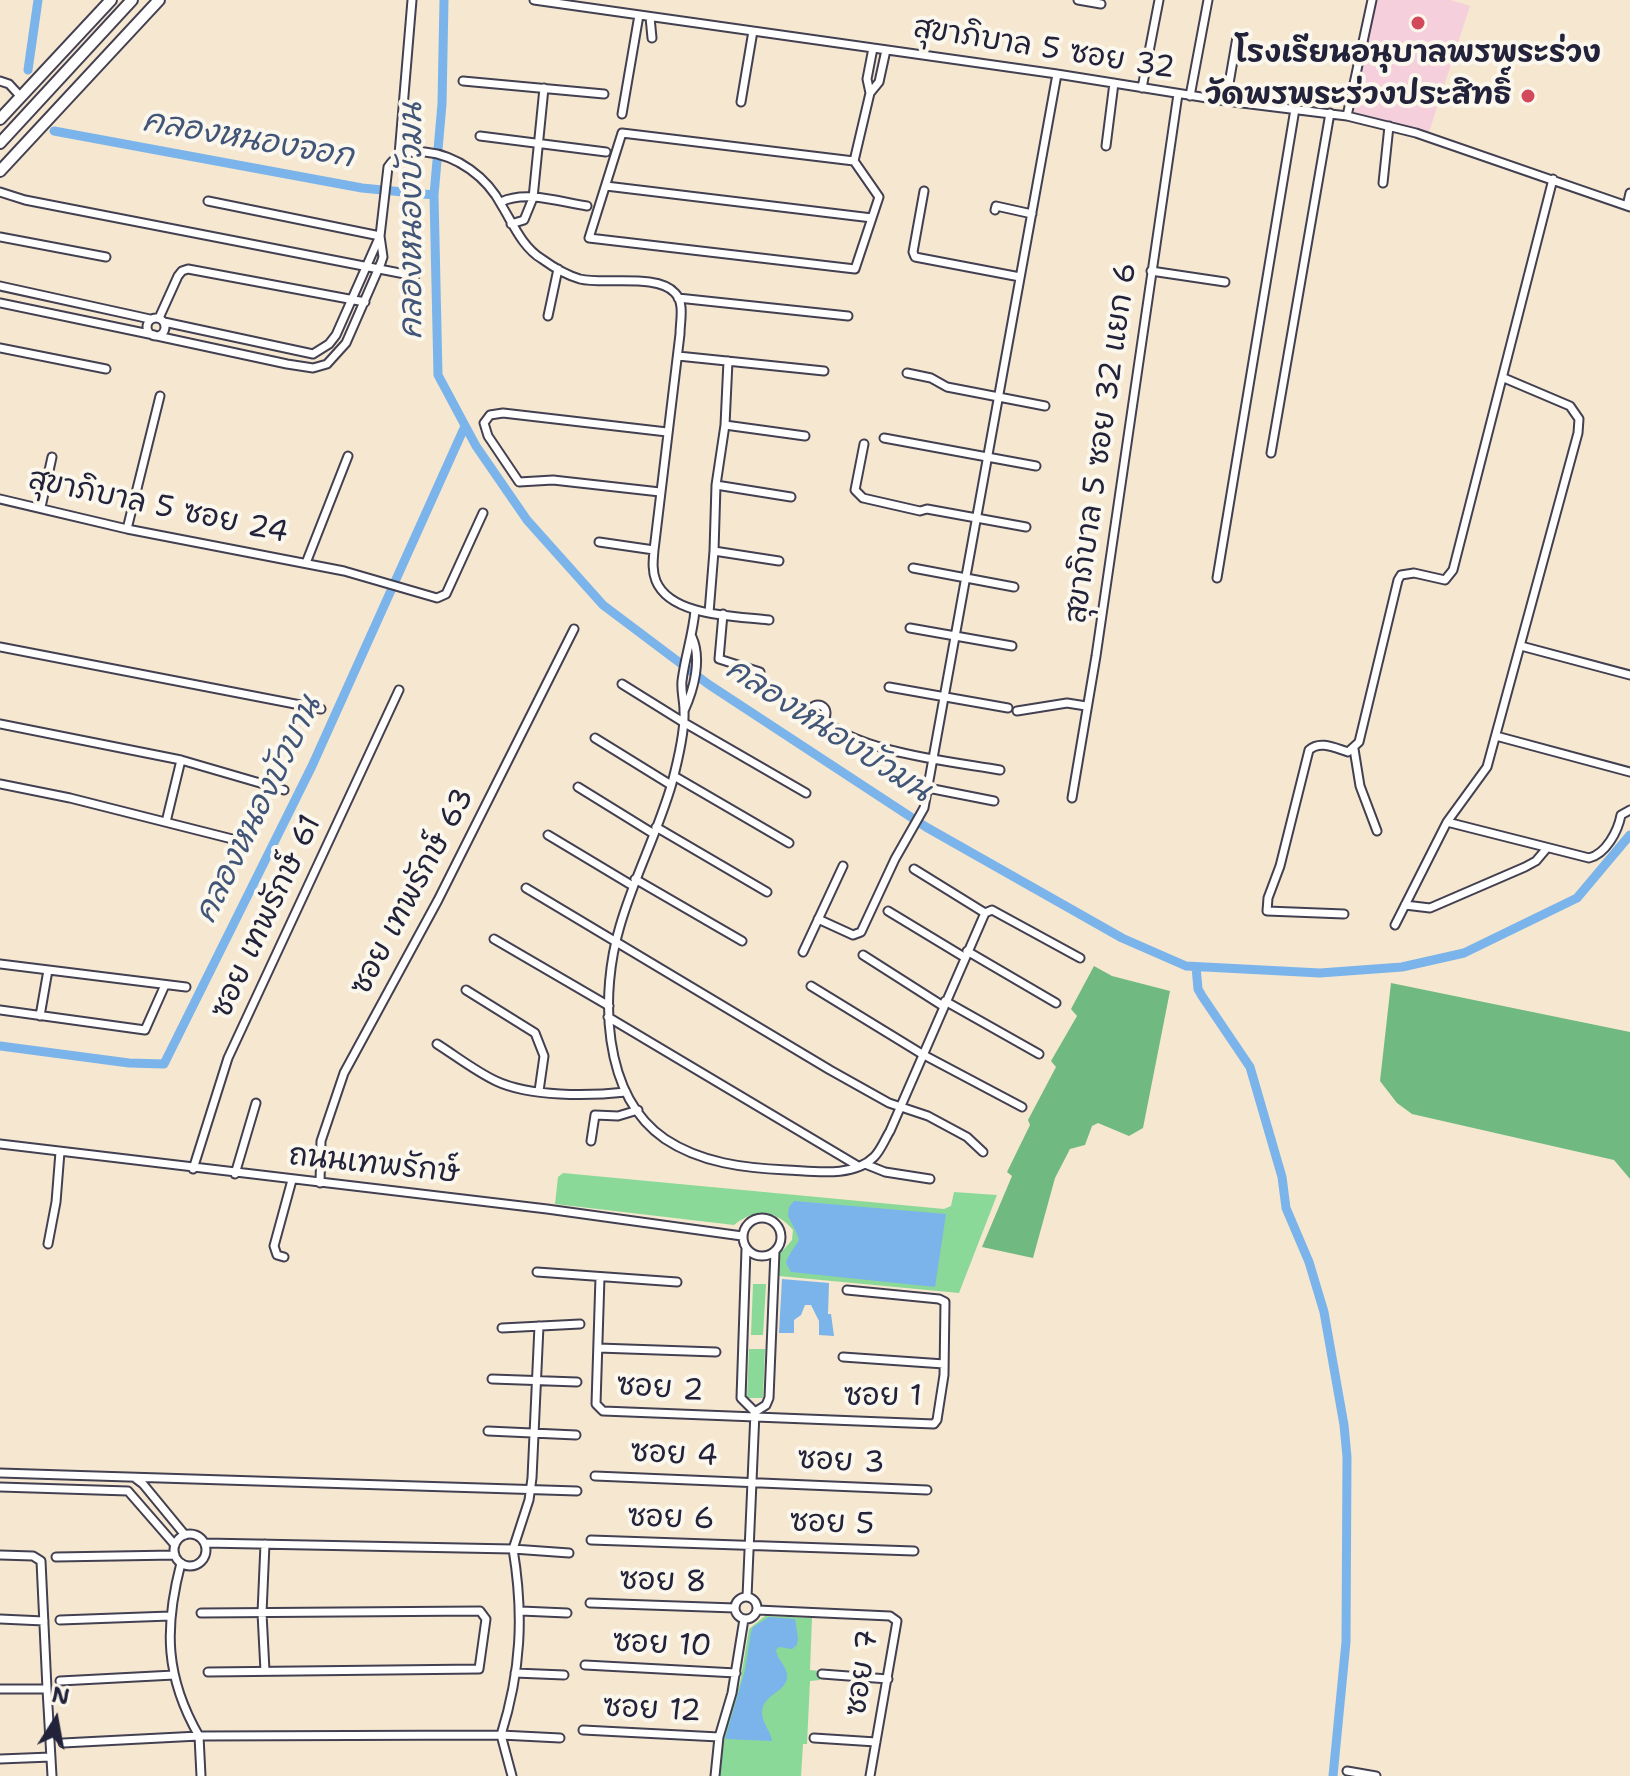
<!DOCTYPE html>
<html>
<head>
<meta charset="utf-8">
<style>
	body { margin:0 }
	#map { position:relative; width:1630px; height:1776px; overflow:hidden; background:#f6e7d0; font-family:"Shantell Sans",sans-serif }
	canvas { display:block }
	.north { position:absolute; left:16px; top:1680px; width:80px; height:80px; -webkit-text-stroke:6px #fbf7ec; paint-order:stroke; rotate:11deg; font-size:22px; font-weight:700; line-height:32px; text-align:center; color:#22223b }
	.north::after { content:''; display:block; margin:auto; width:28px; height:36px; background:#22223b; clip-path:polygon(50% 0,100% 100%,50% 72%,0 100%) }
</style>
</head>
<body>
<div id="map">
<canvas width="1630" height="1776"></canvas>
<div class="north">N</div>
</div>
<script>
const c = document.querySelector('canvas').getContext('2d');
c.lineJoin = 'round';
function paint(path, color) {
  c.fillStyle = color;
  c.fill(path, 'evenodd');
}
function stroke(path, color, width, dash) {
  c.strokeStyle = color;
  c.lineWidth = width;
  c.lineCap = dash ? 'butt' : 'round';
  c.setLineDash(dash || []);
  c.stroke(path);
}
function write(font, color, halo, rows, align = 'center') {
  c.font = font + ' "Shantell Sans","Playpen Sans Thai",sans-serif';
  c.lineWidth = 8;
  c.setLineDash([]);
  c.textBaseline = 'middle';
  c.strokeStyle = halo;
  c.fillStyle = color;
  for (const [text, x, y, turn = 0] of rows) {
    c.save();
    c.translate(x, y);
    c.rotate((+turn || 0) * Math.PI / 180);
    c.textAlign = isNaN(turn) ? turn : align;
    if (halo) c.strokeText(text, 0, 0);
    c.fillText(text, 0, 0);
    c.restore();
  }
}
paint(new Path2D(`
	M 1375,0 L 1451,0 L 1470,6 L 1429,132 L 1352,112 Z`), '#f5cfdc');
paint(new Path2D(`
	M 563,1173 L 944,1209 L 951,1206 L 954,1192 L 997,1195 L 959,1293 L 779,1276 L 778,1256 L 792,1240 L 793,1230 C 776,1209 754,1208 734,1225 L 555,1204 L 558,1177 ZM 798,1229 L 935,1286 L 795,1250 L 799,1240 Z
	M 753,1284 L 766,1284 L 763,1335 L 751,1335 Z
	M 749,1349 L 765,1349 L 763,1398 L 747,1398 Z
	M 765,1616 L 812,1618 L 810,1670 L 820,1671 L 820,1680 L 810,1681 L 807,1744 L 803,1744 L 801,1776 L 719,1776 L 726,1727 L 740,1683 L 749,1629 Z`), '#8bd998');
paint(new Path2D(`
	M 1094,966 L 1112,976 L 1170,991 L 1143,1128 L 1129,1136 L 1098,1123 L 1092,1126 L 1085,1145 L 1070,1149 L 1055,1178 L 1033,1258 L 982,1247 L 1012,1176 L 1007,1172 L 1030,1125 L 1028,1120 L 1056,1067 L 1051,1061 L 1077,1016 L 1071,1009 Z
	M 1391,983 L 1630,1032 L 1630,1179 L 1614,1160 L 1412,1114 L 1397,1103 L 1380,1081 Z`), '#70b980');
paint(new Path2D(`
	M 794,1201 L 946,1214 L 935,1287 L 791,1272 L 786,1263 C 798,1233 806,1251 788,1216 L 789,1207 Z
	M 782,1279 L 829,1283 L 828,1314 L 831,1314 L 834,1336 L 819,1335 L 819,1321 L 811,1305 L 805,1305 L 801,1315 L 794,1320 L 794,1333 L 779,1333 Z
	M 769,1617 L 795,1619 L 798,1637 L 797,1645 L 792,1649 L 779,1647 L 776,1650 C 777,1660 788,1666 787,1678 C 785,1693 763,1694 762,1712 C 762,1724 771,1731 772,1741 L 725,1739 L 745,1670 L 751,1632 L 753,1627 Z`), '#7ab4eb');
stroke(new Path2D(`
	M 444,0 L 442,104 L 434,195 L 438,375 L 476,446 L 527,520 L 603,605 L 708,684 L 926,827 L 1122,938 L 1186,966 L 1320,973 L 1402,967 L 1464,953 L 1577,898 L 1630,835
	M 28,70 L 38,0
	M 54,131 L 362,188 L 434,195
	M 1196,967 L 1198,989 L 1202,996 L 1250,1067 L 1282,1177 L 1286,1208 L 1309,1262 L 1324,1312 L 1344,1425 L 1347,1457 L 1346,1642 L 1333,1776
	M 0,1046 L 129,1063 L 164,1064 L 312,766 L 465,426`), '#7ab4eb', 9);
const street = new Path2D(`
	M 534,0 L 1057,74 L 1226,101 L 1347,116 L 1416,133 L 1630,207
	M 1078,0 L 1101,4
	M 650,17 L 652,38
	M 873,48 L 867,79 L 870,93 L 879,82 L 886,50
	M 0,81 L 9,84 L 21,97
	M 463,81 L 604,94
	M 1142,88 L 1159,0
	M 1190,96 L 1208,0
	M 1226,101 L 1237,37
	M 741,102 L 753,31
	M 622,114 L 639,15
	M 1347,116 L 1372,0
	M 480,136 L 606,152
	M 1106,146 L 1114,83
	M 399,155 L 412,0
	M 854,161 L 622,133 L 589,238 L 855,269 L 879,197 L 854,161 L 870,93
	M 1383,183 L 1389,126
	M 606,186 L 872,218
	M 924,191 L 913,252 L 915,257 L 1020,277
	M 0,192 L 25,200 L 415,276
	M 208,201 L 380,236
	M 501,202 C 526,190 560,202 587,206
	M 1627,206 L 1630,193
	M 995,210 L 996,206 L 1032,214
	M 511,224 L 524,220 L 533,198 L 544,88
	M 0,237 L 106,257
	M 1151,271 L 1225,282
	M 0,286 L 150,319
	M 678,298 L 848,316
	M 0,303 L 154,335
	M 548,316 L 558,269
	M147 327a9 9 0 1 1 18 0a9 9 0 1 1-18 0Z
	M 159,318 L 178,276 L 182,271 L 188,269 L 365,302
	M 164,322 L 313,354 L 329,344 L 336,335 L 379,238
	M 157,336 L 287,364 L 313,368 L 327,364 L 346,343 L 381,263 L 383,257 L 380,236 L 388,167 C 397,153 409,151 425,152 C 457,155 487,177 502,206 C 513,224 523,248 542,259 C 553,267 566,275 580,279 C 604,285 658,273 675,293 C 685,303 680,321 680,334 L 654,550 C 653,561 652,571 656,581 C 671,617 737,616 769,620
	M 0,348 L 106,369
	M 678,356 L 824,371
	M 907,373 L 931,378 L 947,387 L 1045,406
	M 725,425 L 805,436
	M 884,438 L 1036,466
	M 864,444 L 855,490 L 863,498 L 920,511 L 927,509 L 1026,527
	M 1271,453 L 1330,113
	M 716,485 L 791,497
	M 660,492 L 553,480 L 519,482 L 488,436 L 484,423 L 490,415 L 503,413 L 667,432
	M 0,499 L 127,529 L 344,571 L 437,598 L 446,594 L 483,513
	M 41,507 L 52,457
	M 127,529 L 160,396
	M 599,542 L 654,550
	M 714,551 L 779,561
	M 306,563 L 348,456
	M 913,568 L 1014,587
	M 1217,578 L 1295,109
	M 695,610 C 693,635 685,656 682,681 C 681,692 684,700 684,711 C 685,730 677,764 672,783 C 658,832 634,877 620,926 C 600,992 601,1095 665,1139 C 701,1163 744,1168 787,1170 C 813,1171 853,1178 874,1157 C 881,1150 885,1139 890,1131 L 985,913 L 992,910 L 1080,958
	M 709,613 L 714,551 L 716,485 L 725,425 L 728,361
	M 723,614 L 719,659 L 760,672
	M 910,628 L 1012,646
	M 1521,646 L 1630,675
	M 0,647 L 321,709
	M 622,684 L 683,722 L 806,793
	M 889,687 L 1008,708
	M810 713a8 8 0 1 1 16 0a8 8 0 1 1-16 0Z
	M 684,711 C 694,689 702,659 692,637
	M 1017,711 L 1067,703 L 1086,706
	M 824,718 C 853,752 956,762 1000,770
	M 0,724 L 181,760 L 284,790
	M 1496,736 L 1630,772
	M 595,738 L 671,785
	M 1354,749 L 1360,786 L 1377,831
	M 674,776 L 789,843
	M 0,784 L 70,798 L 248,843
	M 578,787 L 654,834
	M 928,788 L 994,801
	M 1072,798 L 1096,656 L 1178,94
	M 166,822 L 181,760
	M 1447,822 L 1589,858 C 1606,854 1618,831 1621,815 L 1630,810
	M 656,827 L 767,892
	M 548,835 L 633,886
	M 914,869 L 985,913
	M 635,879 L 742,941
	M 526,888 L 830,1070 L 889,1103 L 928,1116 L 967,1137 L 983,1152
	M 1405,905 L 1430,908 L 1525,867 L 1536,861 L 1547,848
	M 888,911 L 964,957
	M 1344,914 L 1267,911 L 1268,898 L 1280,866 L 1309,750 C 1320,740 1335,748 1348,752 L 1359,742 L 1398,580 L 1401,575 L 1414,573 L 1445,580 L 1453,570 L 1553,179
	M 818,919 L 853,935 L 861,932 L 895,859 L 924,808 L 1057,74
	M 1395,925 L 1447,822 L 1487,767 L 1578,433 L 1579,419 L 1570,406 L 1504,378
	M 494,939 L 609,1006
	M 967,951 L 1056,1003
	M 803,952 L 843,866
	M 863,955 L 943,1006
	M 0,964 L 186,987
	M 811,986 L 922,1054 L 1022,1107
	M 466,990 L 535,1033 L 544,1056 L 539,1091
	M 945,1001 L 1039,1054
	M 0,1010 L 145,1030 L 165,985
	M 40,1016 L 48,970
	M 608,1017 L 858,1166
	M 437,1044 C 456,1056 475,1071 496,1081 C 530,1097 589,1096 626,1092
	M 591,1141 L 595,1115 L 618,1116 L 638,1110
	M 0,1144 L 547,1209 L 742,1236
	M 865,1164 L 885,1172 L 930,1179
	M 193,1169 L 228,1058 L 399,690
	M 235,1174 L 256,1103
	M 320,1183 L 321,1141 L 344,1073 L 438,900 L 574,629
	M743 1237a19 19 0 1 1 38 0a19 19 0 1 1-38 0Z
	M 48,1244 L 56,1202 L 60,1152
	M 746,1249 L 741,1398 L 755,1412
	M 284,1257 L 277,1255 L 274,1246 L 292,1180
	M 537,1272 L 677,1282
	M 600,1277 L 596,1404 L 603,1411 L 934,1424 L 937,1420 L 944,1375 L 945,1302 L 939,1299 L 847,1290
	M 539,1326 L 532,1478 L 529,1500 L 513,1549 L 569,1553
	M 502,1328 L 580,1324
	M 598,1348 L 716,1352
	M 843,1357 L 944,1364
	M 492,1379 L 577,1382
	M 755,1412 L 766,1405 L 769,1398 L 775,1251
	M 488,1431 L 576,1435
	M 0,1473 L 577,1491
	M 595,1476 L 927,1490
	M 135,1478 L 143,1484 L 185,1535
	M 0,1487 L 128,1491 L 175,1545
	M174 1550a16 16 0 1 1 32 0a16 16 0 1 1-32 0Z
	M 591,1540 L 914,1551
	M 0,1555 L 33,1556 L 41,1561 L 47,1689 L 0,1689
	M 56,1557 L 175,1555
	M 181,1563 C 164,1628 165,1677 199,1736 L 501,1735 C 521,1671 524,1615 513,1549 L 205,1543
	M735 1608a11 11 0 1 1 22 0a11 11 0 1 1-22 0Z
	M 747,1597 L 755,1412
	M 590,1603 L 735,1608
	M 757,1610 L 890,1616 L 897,1621 L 870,1776
	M 521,1611 L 567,1613
	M 201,1613 L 480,1611 L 486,1619 L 479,1669 L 208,1672
	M 0,1619 L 44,1621
	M 60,1620 L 170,1616
	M 585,1665 L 736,1673
	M 265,1671 L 262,1613 L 265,1544
	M 515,1673 L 564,1675
	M 822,1674 L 888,1679
	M 60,1681 L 174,1675
	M 47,1689 L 52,1776
	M 583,1730 L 719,1737
	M 814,1738 L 876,1742
	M 63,1743 L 199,1736 L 201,1776
	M 0,1759 L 51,1757
	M 1347,1771 L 1376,1776
	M 512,1776 L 501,1735 L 560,1738
	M 715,1776 L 719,1737 L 732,1693 L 744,1619`);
const secondary = new Path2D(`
	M 0,119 L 111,0
	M 0,143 L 132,0
	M 0,171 L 159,0`);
stroke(street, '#424051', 11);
stroke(secondary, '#424051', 14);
stroke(street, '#fff', 7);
stroke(secondary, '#fff', 10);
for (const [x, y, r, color] of [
	[1418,23,8,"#d1495b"],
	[1528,96,8,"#d1495b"]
]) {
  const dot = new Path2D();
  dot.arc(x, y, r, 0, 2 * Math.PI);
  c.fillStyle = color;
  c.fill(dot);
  stroke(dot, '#fbf7ec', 3);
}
write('30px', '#22223b', '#fbf7ec', [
	["สุขาภิบาล 5 ซอย 32",1044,49,9],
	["สุขาภิบาล 5 ซอย 32 แยก 6",1102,443,-82],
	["สุขาภิบาล 5 ซอย 24",158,507,12],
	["ซอย เทพรักษ์ 63",413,892,-62],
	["ซอย เทพรักษ์ 61",267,917,-65],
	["ถนนเทพรักษ์",374,1165,6],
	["ซอย 2",660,1389,4],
	["ซอย 1",883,1397],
	["ซอย 4",674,1455,3],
	["ซอย 3",841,1462,3],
	["ซอย 6",671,1519,2],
	["ซอย 5",832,1524,2],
	["ซอย 8",663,1582,2],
	["ซอย 10",662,1645,3],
	["ซอย 7",863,1673,-81],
	["ซอย 12",652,1710,3]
]);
write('bold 30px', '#22223b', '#fbf7ec', [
	["โรงเรียนอนุบาลพรพระร่วง",1418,54],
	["วัดพรพระร่วงประสิทธิ์",1512,96,"right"]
]);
write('italic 32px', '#415579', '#fbf7ec', [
	["คลองหนองจอก",248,140,10],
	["คลองหนองบัวมน",413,221,-90],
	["คลองหนองบัวมน",828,731,33],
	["คลองหนองบัวบาน",259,810,-64]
]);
</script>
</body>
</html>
